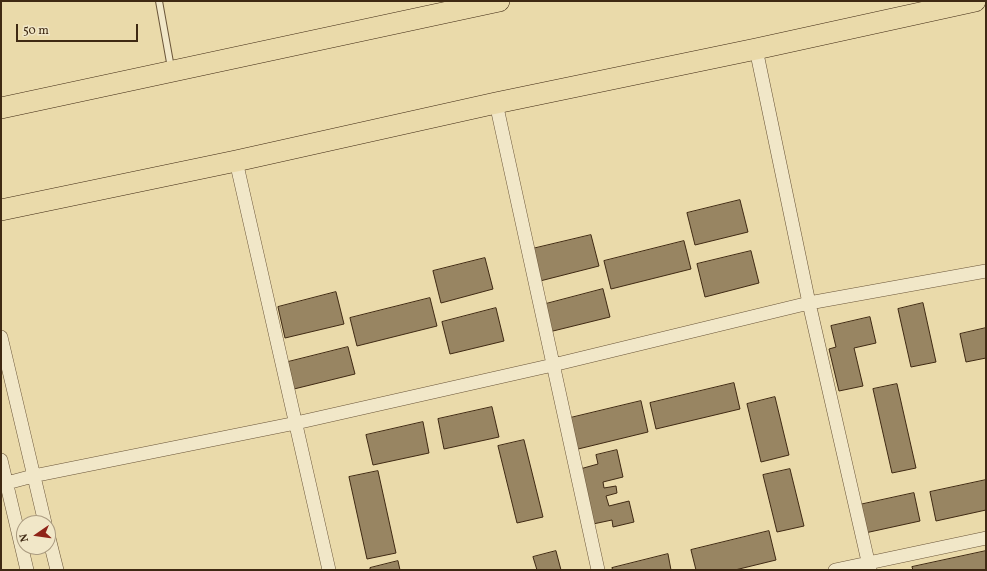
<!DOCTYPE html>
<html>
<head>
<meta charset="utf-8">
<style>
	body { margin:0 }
	#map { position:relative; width:987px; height:571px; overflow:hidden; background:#eadaaa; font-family:Vollkorn,serif }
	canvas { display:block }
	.frame { position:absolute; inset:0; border:2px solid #3f2913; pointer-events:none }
	.north { position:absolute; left:16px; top:515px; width:40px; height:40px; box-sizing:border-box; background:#f1e7c8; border:1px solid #aa9b80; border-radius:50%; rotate:257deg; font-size:11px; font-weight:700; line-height:16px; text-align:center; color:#3f2913 }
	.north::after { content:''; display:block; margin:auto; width:14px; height:18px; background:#8f2418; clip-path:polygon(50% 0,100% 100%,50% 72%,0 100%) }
	.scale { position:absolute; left:16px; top:24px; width:122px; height:18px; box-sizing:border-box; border:2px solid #3f2913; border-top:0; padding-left:5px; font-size:12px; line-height:14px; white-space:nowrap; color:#3f2913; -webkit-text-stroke:3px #f1e7c8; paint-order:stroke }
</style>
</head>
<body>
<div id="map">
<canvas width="987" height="571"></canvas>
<div class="frame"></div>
<div class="north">N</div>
<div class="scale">50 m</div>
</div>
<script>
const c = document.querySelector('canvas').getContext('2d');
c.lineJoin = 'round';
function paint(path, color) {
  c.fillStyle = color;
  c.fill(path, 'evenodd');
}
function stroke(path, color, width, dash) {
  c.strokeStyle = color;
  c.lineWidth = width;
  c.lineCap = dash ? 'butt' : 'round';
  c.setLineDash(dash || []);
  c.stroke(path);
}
const building = new Path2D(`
	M 740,200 L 748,232 L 695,245 L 687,213 Z
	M 591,235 L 599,266 L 540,281 L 532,249 Z
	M 684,241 L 691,269 L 611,289 L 604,261 Z
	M 751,251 L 759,283 L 705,297 L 697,264 Z
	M 485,258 L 493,289 L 441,303 L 433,271 Z
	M 603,289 L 610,317 L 549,332 L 542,305 Z
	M 336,292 L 344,324 L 285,338 L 278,307 Z
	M 430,298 L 437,326 L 357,346 L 350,318 Z
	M 923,303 L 936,362 L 911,367 L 898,309 Z
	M 496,308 L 504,341 L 450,354 L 442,322 Z
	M 870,317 L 876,343 L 854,348 L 863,386 L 839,391 L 829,349 L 836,347 L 831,326 Z
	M 986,328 L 986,358 L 966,362 L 960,334 Z
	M 348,347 L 355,374 L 294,389 L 288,362 Z
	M 734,383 L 740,409 L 656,429 L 650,403 Z
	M 897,384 L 916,468 L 892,473 L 873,389 Z
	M 775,397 L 789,455 L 761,462 L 747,404 Z
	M 641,401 L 648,432 L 574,450 L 566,419 Z
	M 492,407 L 499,437 L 444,449 L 438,419 Z
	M 423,422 L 429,453 L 373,465 L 366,435 Z
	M 524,440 L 543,517 L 517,523 L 498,446 Z
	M 617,450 L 623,477 L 603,482 L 604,488 L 616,486 L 617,493 L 606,496 L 609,506 L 629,501 L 634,522 L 613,527 L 612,520 L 593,524 L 580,469 L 598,464 L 596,455 Z
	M 790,469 L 804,526 L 777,532 L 763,475 Z
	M 378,471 L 396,553 L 367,559 L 349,477 Z
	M 986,480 L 986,510 L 936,521 L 930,492 Z
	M 914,493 L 920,521 L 865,533 L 859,505 Z
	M 769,531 L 776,560 L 735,570 L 696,570 L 691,550 Z
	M 556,551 L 561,570 L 537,570 L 533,557 Z
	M 986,551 L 986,570 L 913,570 L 912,567 Z
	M 668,554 L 671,570 L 613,570 L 612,568 Z
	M 398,561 L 400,570 L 370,570 L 370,568 Z`);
paint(building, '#988562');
stroke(building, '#3f2913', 1);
const service = new Path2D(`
	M 159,1 L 171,68`);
const minor = new Path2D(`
	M 756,49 L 809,303 L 870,570
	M 496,103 L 598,570
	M 236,161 L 329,570
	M 1,337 L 45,523
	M 1,460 L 27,570
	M 7,483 L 33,476 L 296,423 L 553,365 L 809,303 L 986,271
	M 48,534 L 57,570
	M 835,570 L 986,538`);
const trunk = new Path2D(`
	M 1,108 L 499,1
	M 1,210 L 236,161 L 496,103 L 756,49 L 975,1`);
stroke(service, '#6a5539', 8);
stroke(minor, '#6a5539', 14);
stroke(trunk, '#3f2913', 22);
stroke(service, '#f1e7c8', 6);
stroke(minor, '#f1e7c8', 13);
stroke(trunk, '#eadaaa', 21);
</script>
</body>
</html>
